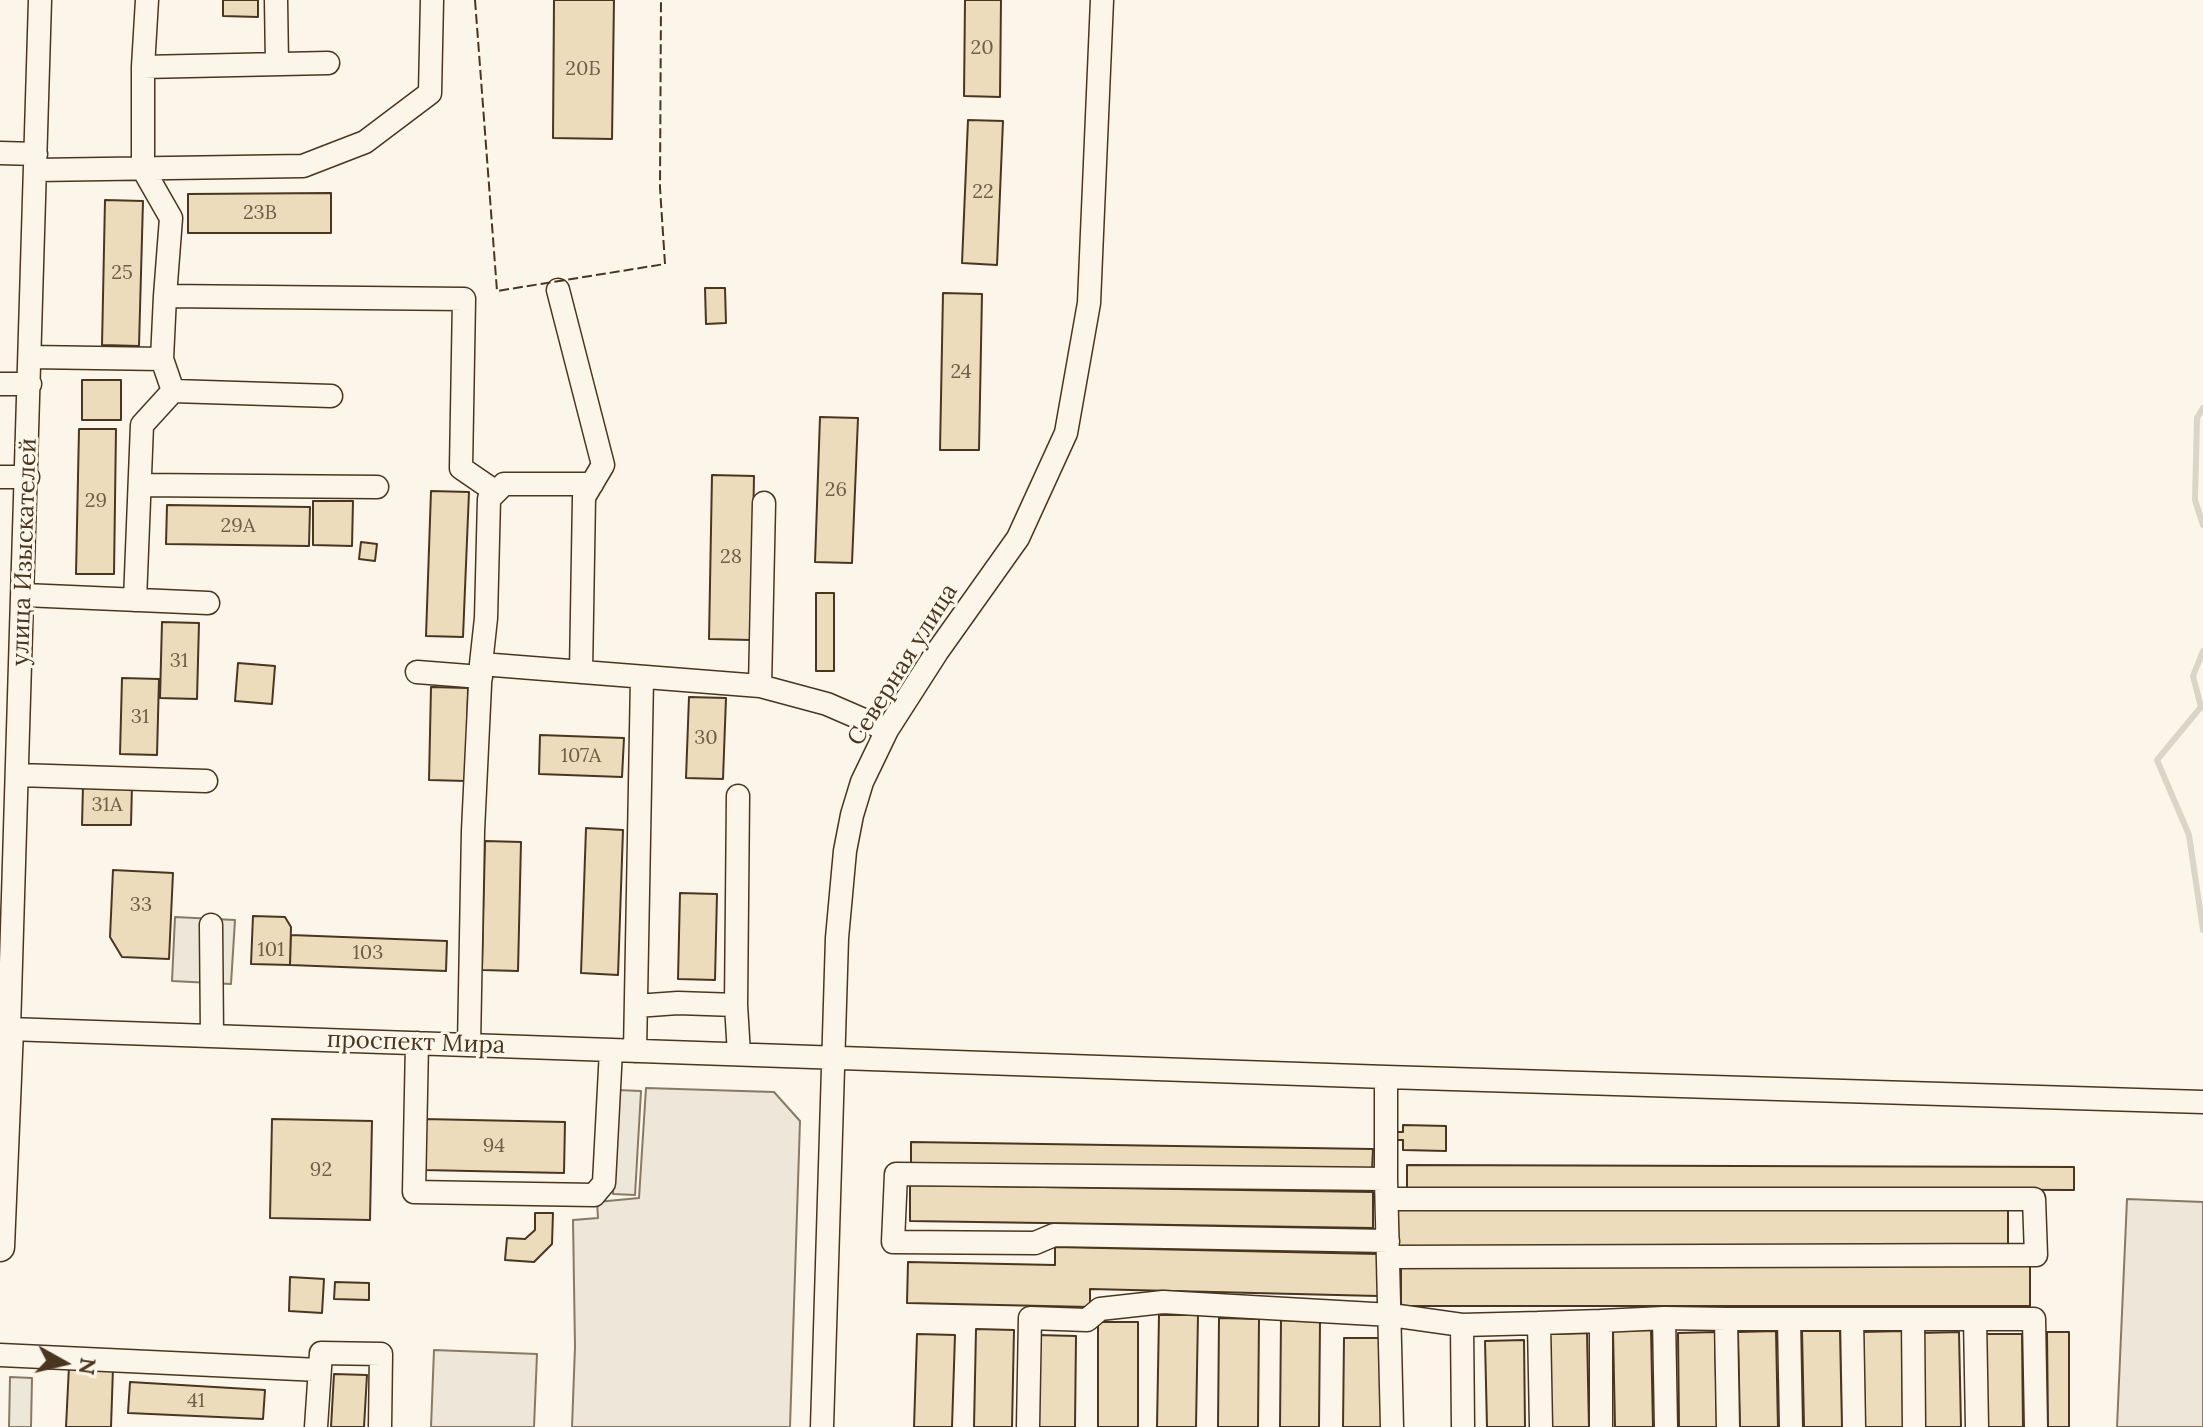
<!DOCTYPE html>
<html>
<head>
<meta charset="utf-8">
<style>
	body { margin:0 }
	#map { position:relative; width:2203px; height:1427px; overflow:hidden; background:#fbf6e9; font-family:Lora,serif }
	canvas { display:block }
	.north { position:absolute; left:24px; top:1323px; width:80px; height:80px; -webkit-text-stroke:6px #fbf6e9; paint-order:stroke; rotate:98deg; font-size:22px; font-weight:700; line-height:32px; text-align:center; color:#4a3520 }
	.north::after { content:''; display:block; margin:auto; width:28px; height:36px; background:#4a3520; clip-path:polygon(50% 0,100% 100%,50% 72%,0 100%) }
</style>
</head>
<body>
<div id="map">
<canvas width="2203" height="1427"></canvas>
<div class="north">N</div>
</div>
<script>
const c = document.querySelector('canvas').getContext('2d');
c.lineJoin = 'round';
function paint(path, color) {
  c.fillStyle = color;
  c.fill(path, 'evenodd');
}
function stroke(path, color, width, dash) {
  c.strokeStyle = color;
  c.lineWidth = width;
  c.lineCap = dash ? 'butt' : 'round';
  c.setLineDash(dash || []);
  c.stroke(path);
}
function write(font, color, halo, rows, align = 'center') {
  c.font = font + ' Lora,serif';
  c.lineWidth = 6;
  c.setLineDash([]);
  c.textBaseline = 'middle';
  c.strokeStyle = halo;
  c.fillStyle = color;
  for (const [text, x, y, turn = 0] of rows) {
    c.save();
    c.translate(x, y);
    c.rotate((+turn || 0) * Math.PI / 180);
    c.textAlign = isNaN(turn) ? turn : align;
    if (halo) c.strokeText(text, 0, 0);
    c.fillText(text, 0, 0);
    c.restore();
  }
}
const green = new Path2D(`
	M 646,1088 L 774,1092 L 800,1121 L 790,1427 L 572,1427 L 575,1347 L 573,1220 L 598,1218 L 597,1202 L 639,1198 Z
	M 2127,1199 L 2203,1202 L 2203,1427 L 2117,1427 Z
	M 434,1350 L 537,1354 L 534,1427 L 431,1427 Z`);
paint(green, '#ede6d9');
stroke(green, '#887966', 2);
const parking = new Path2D(`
	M 175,917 L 235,920 L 231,984 L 172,981 Z
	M 618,1090 L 641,1091 L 635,1195 L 613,1194 Z
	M 10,1377 L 32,1378 L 31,1427 L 9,1427 Z`);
paint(parking, '#ede7d9');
stroke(parking, '#887966', 2);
stroke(new Path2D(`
	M 2203,408 L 2197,418 L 2195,500 L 2203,525
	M 2203,651 L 2193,676 L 2201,707 L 2157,760 L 2189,835 L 2203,930`), '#dcd4c6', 6);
const building = new Path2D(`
	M 223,0 L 258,0 L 258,17 L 223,16 Z
	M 554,0 L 614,0 L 612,139 L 553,138 Z
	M 965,0 L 1001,0 L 1000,97 L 964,96 Z
	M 968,120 L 1003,121 L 997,265 L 962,263 Z
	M 331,193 L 331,233 L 188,233 L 188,194 Z
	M 105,200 L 143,201 L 139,346 L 102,345 Z
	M 705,288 L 725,288 L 726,323 L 706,324 Z
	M 943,293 L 982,294 L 979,450 L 940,450 Z
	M 82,380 L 121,380 L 121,420 L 82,420 Z
	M 820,417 L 858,418 L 852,563 L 815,562 Z
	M 79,429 L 116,429 L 114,574 L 76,574 Z
	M 712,475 L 754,476 L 751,640 L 709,639 Z
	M 431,491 L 469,492 L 463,637 L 426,636 Z
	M 313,501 L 353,501 L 352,546 L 313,545 Z
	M 167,505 L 310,507 L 309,546 L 166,544 Z
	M 361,542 L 377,544 L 375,561 L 359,559 Z
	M 816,593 L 834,593 L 834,671 L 816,671 Z
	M 162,622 L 199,623 L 197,699 L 160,698 Z
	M 238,663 L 275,666 L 272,704 L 235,701 Z
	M 122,678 L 159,679 L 157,755 L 120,754 Z
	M 431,687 L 468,688 L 466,781 L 429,780 Z
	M 689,697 L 726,698 L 723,779 L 686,778 Z
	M 540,735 L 624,738 L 622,777 L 539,774 Z
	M 83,785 L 132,785 L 131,825 L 82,825 Z
	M 586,828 L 623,830 L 618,975 L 581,973 Z
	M 485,841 L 521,842 L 518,971 L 482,970 Z
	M 113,870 L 173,873 L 169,959 L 122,957 L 110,937 Z
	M 680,893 L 717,894 L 715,980 L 678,979 Z
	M 253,916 L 285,917 L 291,927 L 290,965 L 251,964 Z
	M 291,935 L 447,941 L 446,971 L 290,965 Z
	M 272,1119 L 372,1121 L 370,1220 L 270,1218 Z
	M 424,1119 L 565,1122 L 564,1173 L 423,1170 Z
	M 1403,1125 L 1446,1126 L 1446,1151 L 1403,1150 L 1403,1140 L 1389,1140 L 1389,1132 L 1403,1132 Z
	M 911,1142 L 1373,1149 L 1372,1171 L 911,1164 Z
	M 1407,1165 L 2074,1167 L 2074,1190 L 1407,1188 Z
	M 910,1185 L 1373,1192 L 1373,1228 L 910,1221 Z
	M 2008,1207 L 2008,1244 L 1398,1247 L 1398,1210 Z
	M 535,1213 L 553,1213 L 552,1244 L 534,1262 L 505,1260 L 507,1238 L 525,1239 L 535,1230 Z
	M 1055,1247 L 1379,1254 L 1378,1296 L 1090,1289 L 1090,1307 L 907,1303 L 908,1262 L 1055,1265 Z
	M 2030,1265 L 2030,1306 L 1401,1306 L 1401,1266 Z
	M 290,1277 L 324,1279 L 322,1313 L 289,1311 Z
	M 335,1282 L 369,1283 L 369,1300 L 334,1299 Z
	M 1159,1315 L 1198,1315 L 1196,1427 L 1157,1427 Z
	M 1219,1318 L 1259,1319 L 1258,1427 L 1218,1427 Z
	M 1281,1320 L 1320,1321 L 1319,1427 L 1280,1427 Z
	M 1098,1322 L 1138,1322 L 1138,1427 L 1098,1427 Z
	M 976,1329 L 1014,1330 L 1012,1427 L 974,1427 Z
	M 1651,1330 L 1653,1427 L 1615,1427 L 1613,1331 Z
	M 1776,1331 L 1778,1427 L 1740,1427 L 1738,1332 Z
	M 1802,1331 L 1840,1331 L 1842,1427 L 1804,1427 Z
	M 1902,1331 L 1903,1427 L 1865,1427 L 1863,1332 Z
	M 1715,1332 L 1717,1427 L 1679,1427 L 1678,1333 Z
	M 1959,1332 L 1961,1427 L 1923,1427 L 1922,1333 Z
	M 2047,1332 L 2069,1332 L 2069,1427 L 2048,1427 Z
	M 1587,1333 L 1589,1427 L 1551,1427 L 1549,1334 Z
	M 917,1334 L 955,1335 L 952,1427 L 914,1427 Z
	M 1984,1334 L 2022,1334 L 2023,1427 L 1985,1427 Z
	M 1037,1335 L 1076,1336 L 1075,1427 L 1036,1427 Z
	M 1344,1338 L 1383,1338 L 1382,1427 L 1343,1427 Z
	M 1524,1340 L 1525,1427 L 1487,1427 L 1485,1341 Z
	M 69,1366 L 113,1368 L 111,1427 L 66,1427 Z
	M 334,1374 L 367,1375 L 364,1427 L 331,1427 Z
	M 130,1382 L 265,1390 L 263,1419 L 128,1413 Z`);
paint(building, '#ecdcbc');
stroke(building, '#4a3520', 2);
const minor = new Path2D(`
	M 40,0 L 9,1029 L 1386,1077 L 2203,1102
	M 147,0 L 143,67 L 143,169 L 171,218 L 165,296
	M 276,0 L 277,64
	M 143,67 L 328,63
	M 0,153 L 36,154
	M 36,170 L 303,166 L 365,142 L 430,93 L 432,0
	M 558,290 L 603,465 L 584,497 L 581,672
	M 31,357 L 162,359 L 173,391
	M 162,359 L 165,296 L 464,299 L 461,468 L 496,492
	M 0,384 L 30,384
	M 0,477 L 28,477
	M 140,485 L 377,487
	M 24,595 L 208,603
	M 135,600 L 142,425 L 173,391 L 331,396
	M 481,664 L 486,618 L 489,499 L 504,484 L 592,484
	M 417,672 L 481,677
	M 760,686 L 764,503
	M 18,775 L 206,781
	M 738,796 L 736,1005 L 739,1054
	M 211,925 L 212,1036
	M 636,1006 L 678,1003 L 736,1005
	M 417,1043 L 414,1192 L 594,1195 L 604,1183 L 611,1050
	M 469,1045 L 473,831 L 481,664 L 760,686 L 827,704 L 887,730
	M 635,1051 L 642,678
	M 1386,1077 L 1386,1179 L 1392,1427
	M 1386,1179 L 896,1174 L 893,1242 L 1035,1243 L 1054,1235 L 1388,1241
	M 1387,1199 L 2034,1199 L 2036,1255 L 1389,1257
	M 1664,1318 L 1726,1319
	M 1789,1319 L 1852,1319
	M 1913,1319 L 2034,1319 L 2036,1427
	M 1975,1319 L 1977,1427
	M 1539,1323 L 1601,1321
	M 0,1355 L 319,1370
	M 316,1427 L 321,1353 L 381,1354 L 380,1427
	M 822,1427 L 837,938 L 845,851 L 852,815 L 862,782 L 887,730 L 937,652 L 1018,538 L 1066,433 L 1089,303 L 1102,0
	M 1028,1427 L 1030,1318 L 1087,1320 L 1100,1309 L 1163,1302 L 1391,1315 L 1462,1325
	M 1463,1427 L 1462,1325 L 1539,1323 L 1541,1427
	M 1601,1427 L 1601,1321 L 1664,1318 L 1666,1427
	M 1728,1427 L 1726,1319 L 1789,1319 L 1791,1427
	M 1854,1427 L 1852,1319 L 1913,1319 L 1914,1427`);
const major = new Path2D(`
	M 0,1029 L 9,1029 L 0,1247`);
stroke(minor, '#4a3520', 25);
stroke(major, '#4a3520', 31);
stroke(minor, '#fbf6e9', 22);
stroke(major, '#fbf6e9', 28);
stroke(new Path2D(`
	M 475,0 L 497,291 L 665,264 L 660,188 L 661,0`), '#4a3520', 2, [10, 4]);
write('20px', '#725f47', null, [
	["20",982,48],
	["20Б",583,69],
	["22",983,192],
	["23В",260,213],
	["25",122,273],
	["24",961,372],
	["26",836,490],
	["29",96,501],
	["29А",238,526],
	["28",731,557],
	["31",179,661],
	["31",140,717],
	["30",706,738],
	["107А",581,756],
	["31А",107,805],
	["33",141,905],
	["101",271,950],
	["103",368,953],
	["94",494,1146],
	["92",321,1170],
	["41",196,1401]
]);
write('24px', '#4a3520', '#fbf6e9', [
	["улица Изыскателей",25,552,-88],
	["Северная улица",903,665,-58],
	["проспект Мира",416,1043,2]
]);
</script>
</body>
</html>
